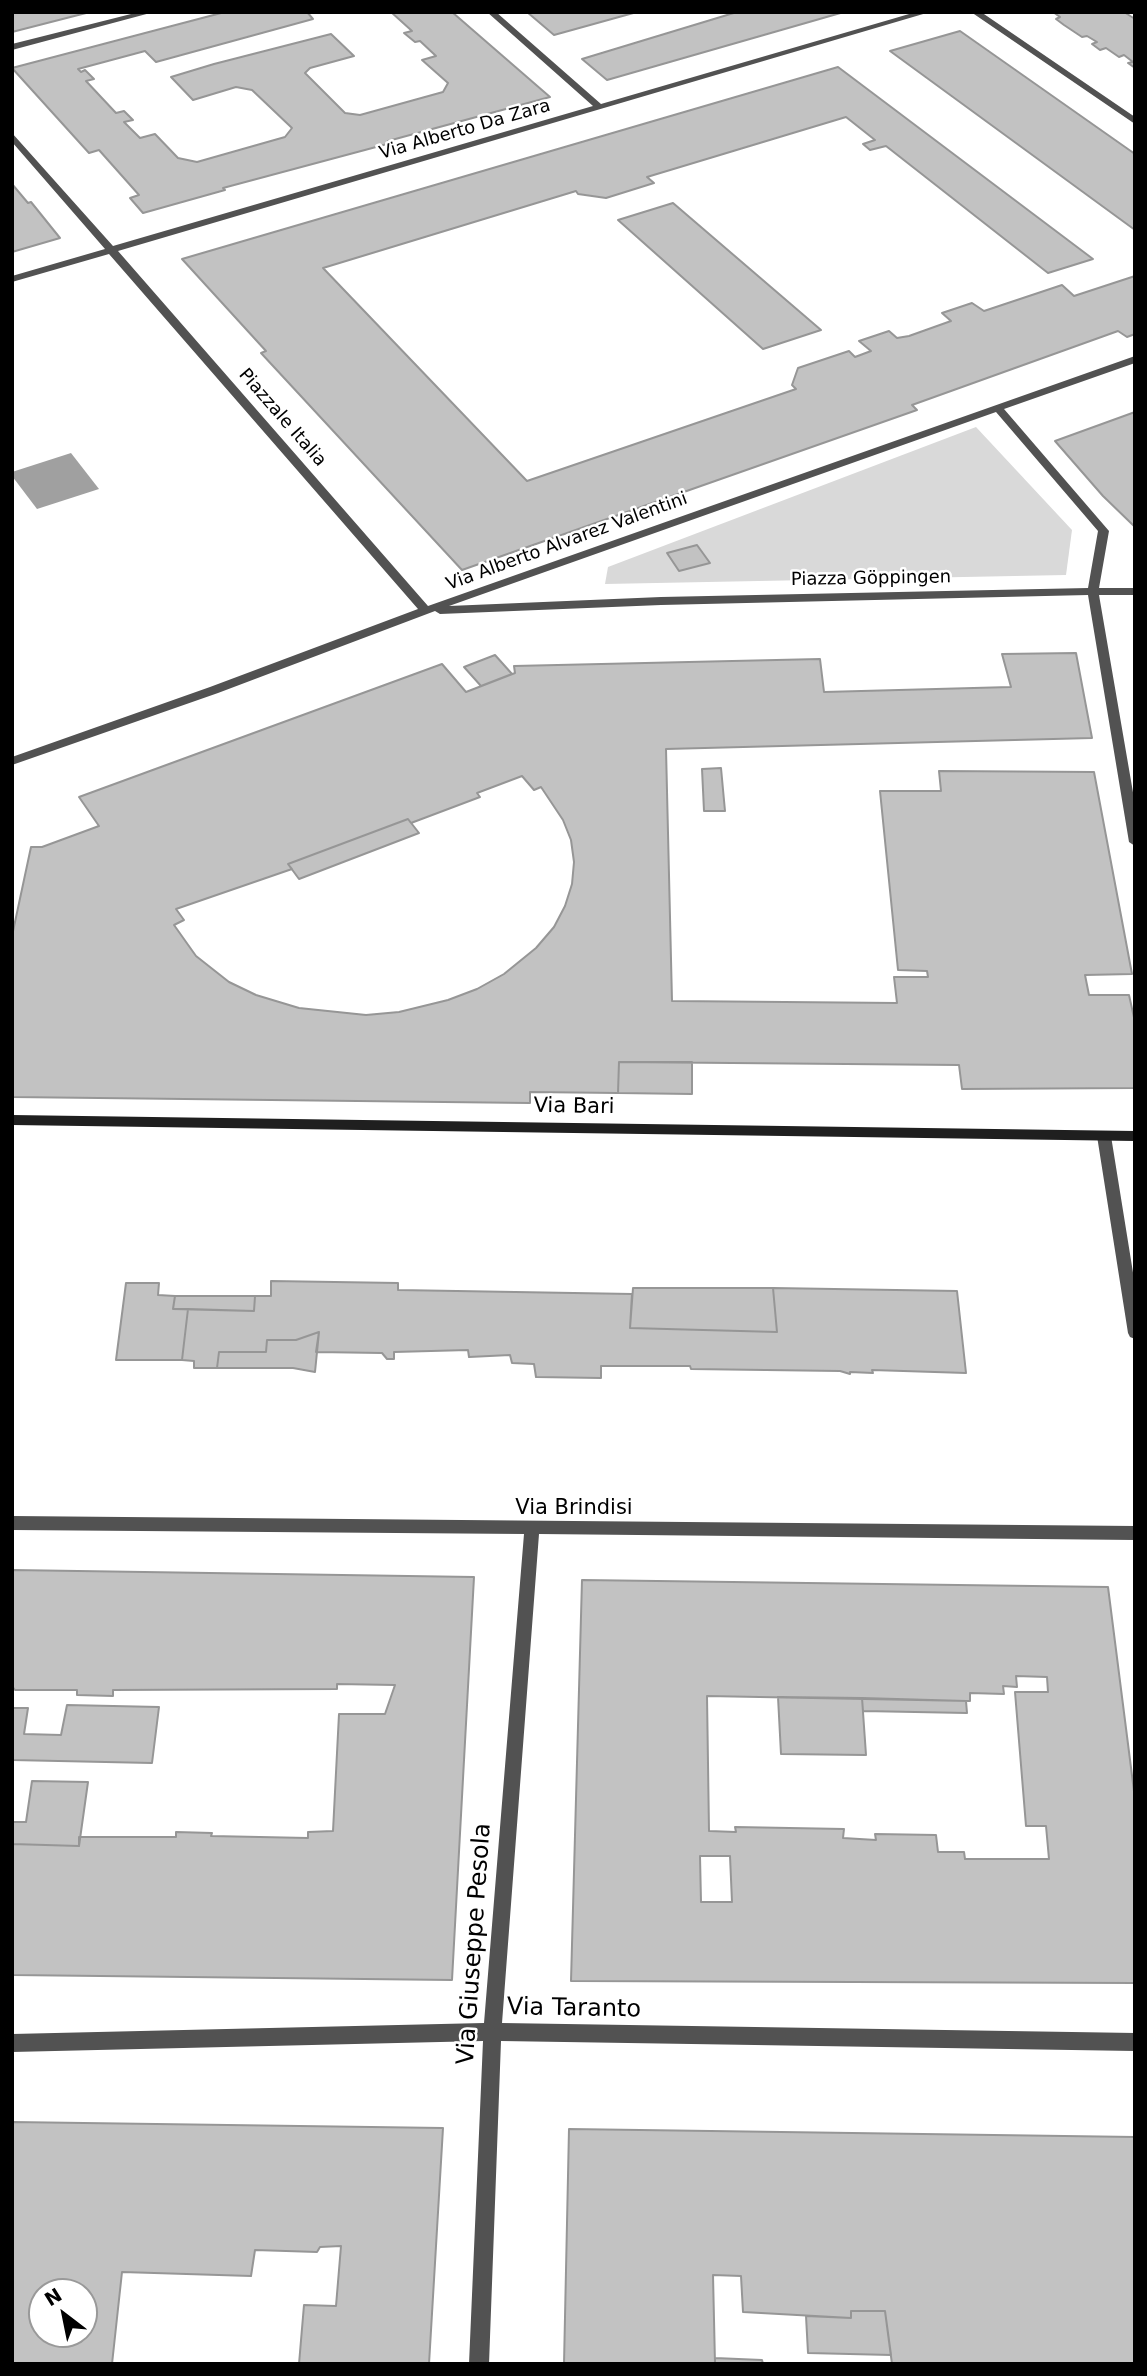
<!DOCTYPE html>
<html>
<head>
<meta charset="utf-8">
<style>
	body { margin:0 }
	#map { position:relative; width:1147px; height:2376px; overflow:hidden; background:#fff; font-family:"DejaVu Sans",sans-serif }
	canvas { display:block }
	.frame { position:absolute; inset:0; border:14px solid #000; pointer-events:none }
	.north { position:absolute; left:28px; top:2278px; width:70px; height:70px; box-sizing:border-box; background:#fff; border:2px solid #999; border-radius:50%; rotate:328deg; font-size:19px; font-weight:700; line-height:28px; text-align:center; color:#000 }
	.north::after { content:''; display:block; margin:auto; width:24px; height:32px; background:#000; clip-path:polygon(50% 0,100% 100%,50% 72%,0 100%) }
</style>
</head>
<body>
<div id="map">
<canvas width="1147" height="2376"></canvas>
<div class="frame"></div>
<div class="north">N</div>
</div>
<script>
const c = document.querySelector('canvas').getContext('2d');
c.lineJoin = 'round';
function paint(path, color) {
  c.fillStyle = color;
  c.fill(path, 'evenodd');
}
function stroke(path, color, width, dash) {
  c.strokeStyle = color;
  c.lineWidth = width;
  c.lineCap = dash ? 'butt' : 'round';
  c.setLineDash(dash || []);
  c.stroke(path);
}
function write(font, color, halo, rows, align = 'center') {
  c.font = font + ' "DejaVu Sans",sans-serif';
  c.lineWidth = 5;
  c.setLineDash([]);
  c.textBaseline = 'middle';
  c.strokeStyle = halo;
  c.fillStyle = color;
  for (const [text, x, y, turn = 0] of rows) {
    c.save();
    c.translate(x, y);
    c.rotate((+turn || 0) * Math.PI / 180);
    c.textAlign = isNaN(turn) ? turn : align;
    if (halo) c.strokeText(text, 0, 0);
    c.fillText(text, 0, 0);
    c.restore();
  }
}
paint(new Path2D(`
	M 976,427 L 1072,530 L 1066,575 L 605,584 L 608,567 Z`), '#d9d9d9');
paint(new Path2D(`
	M 71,453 L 99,489 L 37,509 L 12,476 L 12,472 Z`), '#a0a0a0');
const building = new Path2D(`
	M 12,12 L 90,12 L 12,32 Z
	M 225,12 L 307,12 L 313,19 L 156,62 L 145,51 L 78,69 L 81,72 L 85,70 L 94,79 L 86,81 L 116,113 L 124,111 L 133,120 L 124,122 L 140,138 L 155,134 L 178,158 L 197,162 L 285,137 L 292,128 L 252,90 L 236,87 L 193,100 L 171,77 L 214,64 L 331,34 L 354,56 L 310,68 L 305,73 L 345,113 L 360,115 L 443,92 L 448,83 L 422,60 L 436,56 L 420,41 L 415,42 L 404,33 L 412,31 L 391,12 L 452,12 L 550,97 L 388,141 L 391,143 L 223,188 L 225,190 L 143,213 L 130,198 L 139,195 L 99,150 L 89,153 L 12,68 Z
	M 527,12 L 637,12 L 554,35 Z
	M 737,12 L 844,12 L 607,80 L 582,59 Z
	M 1053,12 L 1124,12 L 1135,19 L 1135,68 L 1128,63 L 1133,62 L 1124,55 L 1119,57 L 1106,48 L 1100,50 L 1092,44 L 1097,42 L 1087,36 L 1082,37 L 1064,25 L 1056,19 L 1060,17 Z
	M 960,31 L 1135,154 L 1135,230 L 890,51 Z
	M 838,67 L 1093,259 L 1048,273 L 886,146 L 870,150 L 863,144 L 875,140 L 846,117 L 647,177 L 654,183 L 606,198 L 578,194 L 576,191 L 323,268 L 527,481 L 796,389 L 792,385 L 798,368 L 849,351 L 855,357 L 871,351 L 859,341 L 889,331 L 897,338 L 909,336 L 951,321 L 942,313 L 972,303 L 984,311 L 1062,285 L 1074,296 L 1135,276 L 1135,334 L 1127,337 L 1118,331 L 912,405 L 917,410 L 462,570 L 261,353 L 266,351 L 182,259 Z
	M 12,184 L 28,203 L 31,202 L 60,238 L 12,252 Z
	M 673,203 L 821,330 L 763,349 L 618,220 Z
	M 1135,412 L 1135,527 L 1103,496 L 1055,441 Z
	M 697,545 L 710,563 L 679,571 L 667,553 Z
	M 1076,653 L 1092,738 L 666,749 L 672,1001 L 897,1003 L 894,977 L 928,977 L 927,971 L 898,970 L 880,791 L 941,791 L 939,771 L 1094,772 L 1132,974 L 1085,975 L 1089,995 L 1129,995 L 1135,1022 L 1135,1088 L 962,1089 L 959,1065 L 619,1062 L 618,1093 L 530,1092 L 530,1103 L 12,1097 L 12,936 L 31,847 L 42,847 L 99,826 L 79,797 L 442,664 L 466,692 L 515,673 L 514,666 L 820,659 L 824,692 L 1011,687 L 1002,654 ZM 522,776 L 534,790 L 541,787 L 563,820 L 571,840 L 574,862 L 572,884 L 565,906 L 554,927 L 536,948 L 504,974 L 477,989 L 448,1000 L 399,1012 L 366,1015 L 299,1008 L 256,995 L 229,982 L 196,956 L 174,925 L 184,920 L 176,909 L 292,869 L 288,864 L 408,819 L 411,823 L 480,797 L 477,793 Z
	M 495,655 L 512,674 L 481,686 L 464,667 Z
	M 721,768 L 725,811 L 704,811 L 702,769 Z
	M 408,819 L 419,833 L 299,879 L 288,864 Z
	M 619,1062 L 692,1062 L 692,1094 L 618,1093 Z
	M 271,1281 L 398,1283 L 398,1290 L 632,1294 L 630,1328 L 777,1332 L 773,1288 L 957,1291 L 966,1373 L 872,1370 L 873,1373 L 850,1372 L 850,1374 L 840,1371 L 691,1369 L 690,1366 L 601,1366 L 601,1378 L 536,1377 L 534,1364 L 512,1363 L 510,1355 L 469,1357 L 468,1350 L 394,1352 L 394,1359 L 387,1359 L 382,1353 L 316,1352 L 319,1332 L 296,1340 L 267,1340 L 266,1352 L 219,1352 L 217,1368 L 194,1368 L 194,1361 L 182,1360 L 188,1309 L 254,1311 L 255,1296 L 271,1296 Z
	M 126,1283 L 159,1283 L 158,1295 L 175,1296 L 173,1309 L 188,1309 L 182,1360 L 116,1360 Z
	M 633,1288 L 773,1288 L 777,1332 L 630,1328 Z
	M 175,1296 L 255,1296 L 254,1311 L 173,1309 Z
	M 319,1332 L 315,1372 L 293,1368 L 217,1368 L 219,1352 L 266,1352 L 267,1340 L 296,1340 Z
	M 12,1570 L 474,1577 L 452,1980 L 12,1975 L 12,1844 L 79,1846 L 79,1837 L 176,1837 L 176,1832 L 212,1833 L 211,1836 L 308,1838 L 308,1832 L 333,1831 L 339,1714 L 385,1714 L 395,1685 L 337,1684 L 337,1689 L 113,1690 L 113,1696 L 77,1695 L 77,1690 L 15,1690 L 12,1686 Z
	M 582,1580 L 1108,1587 L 1135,1799 L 1135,1983 L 571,1981 ZM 1016,1676 L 1047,1677 L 1048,1692 L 1015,1692 L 1026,1826 L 1046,1826 L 1049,1859 L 965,1859 L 964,1852 L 938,1852 L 936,1835 L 875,1834 L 876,1840 L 843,1838 L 844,1829 L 735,1827 L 736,1832 L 709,1831 L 707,1696 L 970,1701 L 970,1693 L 1004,1694 L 1003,1686 L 1017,1687 ZM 700,1856 L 730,1856 L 732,1902 L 701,1902 Z
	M 778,1697 L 862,1698 L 866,1755 L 781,1754 Z
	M 862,1698 L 966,1701 L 967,1713 L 863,1711 Z
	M 67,1705 L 159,1707 L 152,1763 L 12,1760 L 12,1708 L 28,1708 L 24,1734 L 61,1735 Z
	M 32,1781 L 88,1782 L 79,1846 L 12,1844 L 12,1822 L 26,1822 Z
	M 12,2122 L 443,2128 L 429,2364 L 299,2364 L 304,2305 L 336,2306 L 341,2246 L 320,2247 L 317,2252 L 255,2250 L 251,2276 L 122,2272 L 112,2364 L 12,2364 ZM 42,2292 L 84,2292 L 84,2334 L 42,2334 Z
	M 569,2129 L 1135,2137 L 1135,2364 L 892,2364 L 885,2311 L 851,2311 L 851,2318 L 743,2312 L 741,2276 L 713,2275 L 715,2364 L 564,2364 Z
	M 851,2311 L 885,2311 L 891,2355 L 808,2353 L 806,2316 L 851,2318 Z
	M 715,2358 L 762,2360 L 763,2364 L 715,2364 Z`);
paint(building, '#c2c2c2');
stroke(building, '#969696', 2);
paint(new Path2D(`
	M 139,12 L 154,12 L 12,50 L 12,44 Z
	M 487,12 L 496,12 L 601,104 L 916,12 L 930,12 L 118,251 L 428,606 L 1135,356 L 1135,363 L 1004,409 L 1109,531 L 1099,588 L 1135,588 L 1135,595 L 1099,595 L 1135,804 L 1135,846 L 1129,842 L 1088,595 L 661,605 L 440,614 L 435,611 L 218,693 L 12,765 L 12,757 L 210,687 L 418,609 L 109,254 L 12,282 L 12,276 L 105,249 L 12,142 L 12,133 L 113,246 L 593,106 ZM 996,412 L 1098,531 L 1088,588 L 661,597 L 449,606 Z
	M 971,12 L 981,12 L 1135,117 L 1135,124 Z
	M 1104,1131 L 1111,1136 L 1135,1285 L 1135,1339 L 1130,1337 L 1128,1333 L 1097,1136 Z
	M 12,1516 L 1135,1526 L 1135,1540 L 539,1534 L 502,2023 L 1135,2033 L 1135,2051 L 501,2041 L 489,2364 L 469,2364 L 483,2041 L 12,2052 L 12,2034 L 484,2023 L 524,1534 L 12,1530 Z`), '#525252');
paint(new Path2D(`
	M 12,1115 L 1135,1131 L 1135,1141 L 12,1125 Z`), '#1f1f1f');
write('18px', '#000', '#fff', [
	["Via Alberto Da Zara",465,130,-16],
	["Piazzale Italia",282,418,49],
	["Via Alberto Alvarez Valentini",567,542,-20],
	["Piazza Göppingen",871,579,-1]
]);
write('21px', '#000', '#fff', [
	["Via Bari",574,1107,1],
	["Via Brindisi",574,1509]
]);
write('24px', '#000', '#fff', [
	["Via Giuseppe Pesola",475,1944,-86],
	["Via Taranto",574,2009,1]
]);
</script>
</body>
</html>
